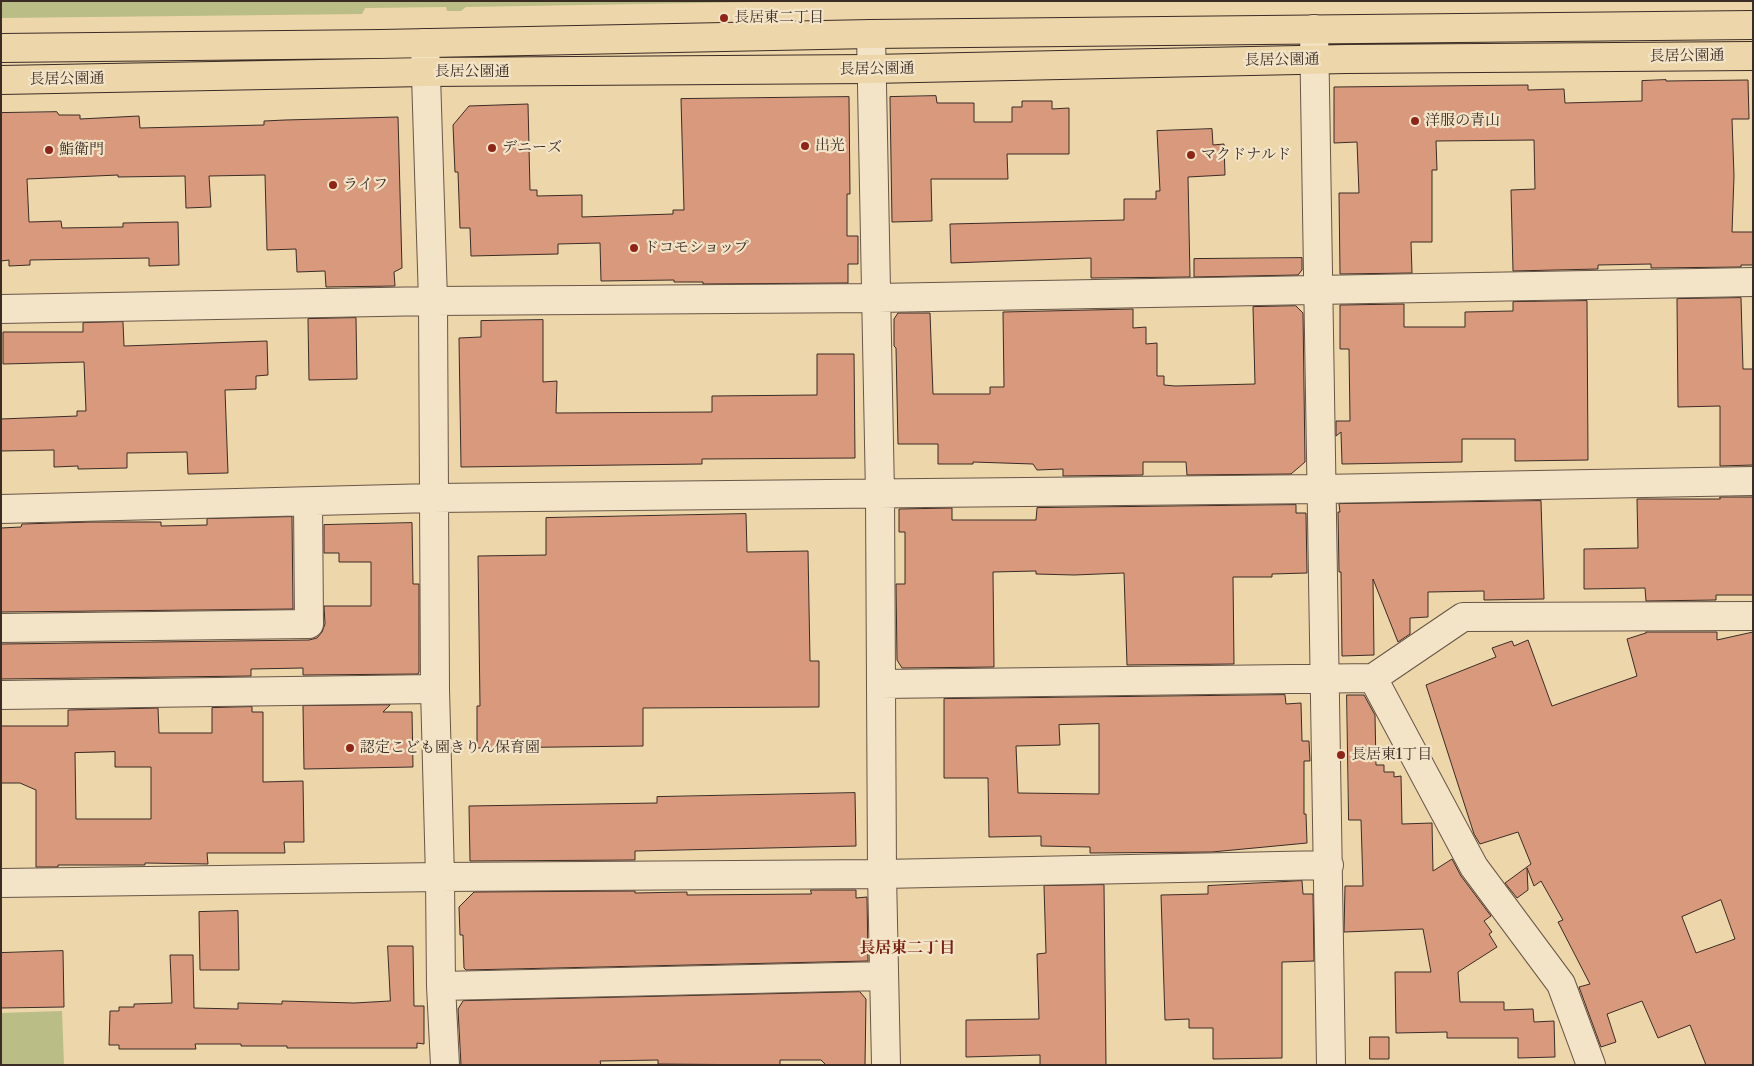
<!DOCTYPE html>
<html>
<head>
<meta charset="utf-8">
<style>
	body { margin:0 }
	#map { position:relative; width:1754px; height:1066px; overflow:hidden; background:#edd6a9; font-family:"Libre Caslon Text",serif }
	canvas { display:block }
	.frame { position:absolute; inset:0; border:2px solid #3b2c26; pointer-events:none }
</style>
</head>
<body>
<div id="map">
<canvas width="1754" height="1066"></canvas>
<div class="frame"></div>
</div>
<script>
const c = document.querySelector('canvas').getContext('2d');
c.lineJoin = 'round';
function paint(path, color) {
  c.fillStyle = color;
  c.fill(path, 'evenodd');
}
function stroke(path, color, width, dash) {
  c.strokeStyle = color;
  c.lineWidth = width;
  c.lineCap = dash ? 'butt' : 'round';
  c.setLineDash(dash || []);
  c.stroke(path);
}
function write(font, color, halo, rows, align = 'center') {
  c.font = font + ' "Libre Caslon Text","Noto Serif JP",serif';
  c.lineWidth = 4.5;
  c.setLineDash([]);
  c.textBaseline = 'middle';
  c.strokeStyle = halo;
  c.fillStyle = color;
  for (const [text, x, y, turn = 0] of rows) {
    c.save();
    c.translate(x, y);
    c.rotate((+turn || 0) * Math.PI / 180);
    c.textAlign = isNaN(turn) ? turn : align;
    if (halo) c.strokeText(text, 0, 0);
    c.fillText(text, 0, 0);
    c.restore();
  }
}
paint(new Path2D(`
	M 1,1 L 814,1 L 466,7 L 461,11 L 447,11 L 446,7 L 365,8 L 362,14 L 1,18 Z
	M 62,1011 L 64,1065 L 1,1065 L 1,1013 Z`), '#babd86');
const building = new Path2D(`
	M 1666,80 L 1666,81 L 1748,80 L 1749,119 L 1732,119 L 1734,176 L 1732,232 L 1753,232 L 1753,265 L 1741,265 L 1741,267 L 1651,268 L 1651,264 L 1598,265 L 1598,269 L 1513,271 L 1511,190 L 1535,189 L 1534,140 L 1436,141 L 1437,170 L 1432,170 L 1432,242 L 1411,242 L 1412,273 L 1340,274 L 1339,193 L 1359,193 L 1357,142 L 1334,143 L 1334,87 L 1528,85 L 1528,90 L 1564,89 L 1565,103 L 1642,101 L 1642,81 Z
	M 936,96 L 937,103 L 974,103 L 974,122 L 1012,122 L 1012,107 L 1022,107 L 1022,101 L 1052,101 L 1052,109 L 1069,108 L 1069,154 L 1007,154 L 1008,179 L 931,179 L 932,221 L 892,222 L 890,97 Z
	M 849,97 L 850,194 L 847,194 L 847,236 L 858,236 L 858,264 L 848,264 L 848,283 L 703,284 L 703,282 L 674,282 L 674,280 L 601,281 L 600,243 L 558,244 L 558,254 L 471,256 L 470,228 L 460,228 L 458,172 L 455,172 L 453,125 L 469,106 L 528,104 L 530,190 L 537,190 L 537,196 L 582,195 L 582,217 L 673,214 L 673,210 L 684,210 L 681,99 Z
	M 57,112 L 59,115 L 80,115 L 80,119 L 139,116 L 140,128 L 264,125 L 264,121 L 285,120 L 398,117 L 402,268 L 394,272 L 395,286 L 326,287 L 325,271 L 297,272 L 296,249 L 267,250 L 265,175 L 209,176 L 211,207 L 186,208 L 185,176 L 118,177 L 118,175 L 27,179 L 29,222 L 61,221 L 62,228 L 123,227 L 123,223 L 178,222 L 179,265 L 149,266 L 149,258 L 30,260 L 30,265 L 9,266 L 9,260 L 1,261 L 1,113 Z
	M 1212,129 L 1213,145 L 1224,144 L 1225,175 L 1188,177 L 1190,277 L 1091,278 L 1091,258 L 951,263 L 950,224 L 1124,220 L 1124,199 L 1156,199 L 1156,191 L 1160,191 L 1157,131 Z
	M 1302,258 L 1302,270 L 1298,275 L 1194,277 L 1194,259 Z
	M 1741,298 L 1743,369 L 1753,369 L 1753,465 L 1720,466 L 1720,406 L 1678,407 L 1677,299 Z
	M 1587,301 L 1588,460 L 1515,461 L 1515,439 L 1462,439 L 1462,462 L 1342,464 L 1341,432 L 1336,436 L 1336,421 L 1350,421 L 1349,349 L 1340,349 L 1340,305 L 1404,304 L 1404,327 L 1465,327 L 1465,312 L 1513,311 L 1513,302 Z
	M 1296,306 L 1303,313 L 1305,462 L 1291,474 L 1187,475 L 1186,462 L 1143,462 L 1143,475 L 1063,476 L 1063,469 L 1037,470 L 1033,464 L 973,462 L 973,464 L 938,464 L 938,444 L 898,444 L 896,348 L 894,346 L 894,319 L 898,313 L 930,313 L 933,394 L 990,394 L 990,387 L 1004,387 L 1003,312 L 1133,309 L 1133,328 L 1146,327 L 1146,344 L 1157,343 L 1157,376 L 1164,376 L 1164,385 L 1175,386 L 1255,384 L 1253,307 Z
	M 356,318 L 357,379 L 309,380 L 308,319 Z
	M 543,320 L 543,382 L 557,381 L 556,413 L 712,412 L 712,396 L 817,395 L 817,354 L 854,354 L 855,458 L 702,459 L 702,464 L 461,467 L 459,338 L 481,337 L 481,321 Z
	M 123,322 L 124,346 L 267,341 L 268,375 L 256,376 L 256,389 L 225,390 L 228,473 L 188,474 L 187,452 L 127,453 L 127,468 L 78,469 L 78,466 L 54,467 L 54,450 L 1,451 L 1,419 L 77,416 L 77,411 L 86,411 L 84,362 L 3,364 L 3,332 L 83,332 L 83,323 Z
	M 1720,497 L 1753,497 L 1753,595 L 1716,595 L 1716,600 L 1646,601 L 1645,588 L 1584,589 L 1584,549 L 1638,548 L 1637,499 L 1720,499 Z
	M 1541,501 L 1544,599 L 1484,600 L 1484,591 L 1428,592 L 1428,617 L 1410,618 L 1410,634 L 1398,642 L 1373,579 L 1374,655 L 1342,656 L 1341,572 L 1339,572 L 1338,512 L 1340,512 L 1339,504 Z
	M 1296,505 L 1296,513 L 1306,513 L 1307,573 L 1272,574 L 1272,577 L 1233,577 L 1234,664 L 1127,665 L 1124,573 L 1074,575 L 1036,574 L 1036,571 L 993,572 L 994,667 L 902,668 L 897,660 L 896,584 L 905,584 L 905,532 L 899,532 L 899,509 L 952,508 L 952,520 L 1036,520 L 1037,508 Z
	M 746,514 L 747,552 L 808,551 L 810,661 L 819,661 L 819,707 L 643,708 L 643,746 L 477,748 L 477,706 L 480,706 L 478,556 L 546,555 L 546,518 Z
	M 292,517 L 293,609 L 1,612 L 1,528 L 21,527 L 22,524 L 91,522 L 161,522 L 161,526 L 207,525 L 207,519 Z
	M 412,523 L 413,584 L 419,584 L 419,672 L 418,674 L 303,675 L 303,668 L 251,669 L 251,676 L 1,679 L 1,644 L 309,640 L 317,638 L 322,632 L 325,624 L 324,606 L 371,606 L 371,562 L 339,562 L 339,553 L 324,553 L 324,525 Z
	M 1646,632 L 1717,632 L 1717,640 L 1753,632 L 1753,1065 L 1706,1065 L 1690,1025 L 1658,1038 L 1642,1001 L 1607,1014 L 1616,1042 L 1601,1047 L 1579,987 L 1590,984 L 1558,922 L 1563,920 L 1541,881 L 1534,886 L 1527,868 L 1528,890 L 1517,898 L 1505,883 L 1531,864 L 1518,832 L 1480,844 L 1474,834 L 1426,685 L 1496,657 L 1492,648 L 1512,641 L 1514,646 L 1528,640 L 1552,706 L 1637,676 L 1627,639 L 1646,633 ZM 1721,900 L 1735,939 L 1696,953 L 1682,917 Z
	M 1285,695 L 1286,704 L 1301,703 L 1302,741 L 1309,741 L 1310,761 L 1304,761 L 1304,814 L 1306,814 L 1307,843 L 1212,852 L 1090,853 L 1090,847 L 1041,846 L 1041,836 L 989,837 L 988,778 L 944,778 L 944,699 ZM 1099,724 L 1099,794 L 1018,793 L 1016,746 L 1060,745 L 1059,725 Z
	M 1347,695 L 1364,695 L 1375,715 L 1376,765 L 1384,765 L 1384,772 L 1394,772 L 1394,777 L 1401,776 L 1402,824 L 1432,823 L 1433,871 L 1452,859 L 1461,876 L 1491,916 L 1484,921 L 1492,932 L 1489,934 L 1497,947 L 1458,972 L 1460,1002 L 1504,1002 L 1504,1010 L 1533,1009 L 1534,1022 L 1554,1021 L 1555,1057 L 1518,1058 L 1518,1038 L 1447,1038 L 1447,1032 L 1396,1033 L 1395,972 L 1431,972 L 1423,929 L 1344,932 L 1345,886 L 1363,886 L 1361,820 L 1349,820 Z
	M 390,705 L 383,712 L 412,712 L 413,767 L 304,769 L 303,706 Z
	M 252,707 L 252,712 L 263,712 L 263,782 L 303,781 L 304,842 L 284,842 L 285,853 L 207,853 L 208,864 L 145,863 L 145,865 L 58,865 L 58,867 L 36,867 L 36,790 L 20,783 L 1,783 L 1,726 L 68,726 L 68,710 L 158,708 L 159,733 L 212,733 L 212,708 ZM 115,752 L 115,767 L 151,767 L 151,819 L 76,819 L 75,753 Z
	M 855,793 L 856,846 L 635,851 L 635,860 L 470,861 L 469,806 L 657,803 L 657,797 Z
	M 1302,881 L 1303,894 L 1313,894 L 1314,961 L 1282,962 L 1282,1058 L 1213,1059 L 1213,1028 L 1189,1028 L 1189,1019 L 1165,1020 L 1161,895 L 1208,894 L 1208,886 Z
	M 1104,885 L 1106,1065 L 1040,1065 L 1040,1055 L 966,1057 L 966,1020 L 1039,1019 L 1037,954 L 1046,953 L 1044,886 Z
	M 811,890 L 856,890 L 856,898 L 867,897 L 868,961 L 466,970 L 464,968 L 463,935 L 460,935 L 459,907 L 474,892 L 635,891 L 635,893 L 687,892 L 687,895 L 811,894 Z
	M 238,911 L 239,970 L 200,970 L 199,912 Z
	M 388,946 L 413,946 L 414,1006 L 424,1006 L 424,1044 L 417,1043 L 417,1048 L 287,1048 L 287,1046 L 241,1046 L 241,1044 L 195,1044 L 196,1049 L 119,1049 L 119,1045 L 109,1045 L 110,1011 L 119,1011 L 119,1007 L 134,1007 L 134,1004 L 172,1003 L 170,955 L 193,955 L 194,1008 L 238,1009 L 238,1003 L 282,1004 L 282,1001 L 354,1003 L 390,1001 Z
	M 63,951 L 64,1007 L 1,1008 L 1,953 Z
	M 860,992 L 866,999 L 865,1065 L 826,1065 L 821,1060 L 780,1060 L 780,1065 L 658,1064 L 658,1060 L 600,1061 L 601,1065 L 461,1065 L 458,1009 L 463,1001 Z
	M 1370,1037 L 1389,1037 L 1389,1059 L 1370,1059 Z`);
paint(building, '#d9997d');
stroke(building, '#3b2c26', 1);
const minor = new Path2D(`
	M 1314,29 L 1331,1065
	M 871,34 L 880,494 L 882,874 L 886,1065
	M 425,43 L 433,301 L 435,689 L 440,877 L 441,986 L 445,1065
	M 1,309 L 433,301 L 877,298 L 1753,282
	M 1,509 L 433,498 L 1321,489 L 1753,481
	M 1,628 L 309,624 L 308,502
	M 881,684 L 1373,678
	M 1,695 L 435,689
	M 1,883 L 440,877 L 882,874 L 1329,865
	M 441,986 L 884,976
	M 1591,1065 L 1561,984 L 1474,867 L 1373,678 L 1463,617 L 1753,616`);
const highway = new Path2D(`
	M 1,48 L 381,44 L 871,34 L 1753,25
	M 1,80 L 426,72 L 871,69 L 1346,59 L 1753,56`);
stroke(minor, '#685647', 30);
stroke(highway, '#3b2c26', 30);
stroke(minor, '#f3e4c7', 28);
stroke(highway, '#edd6a9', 28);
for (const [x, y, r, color] of [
	[724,18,5,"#8f2418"],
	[1415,121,5,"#8f2418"],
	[805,146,5,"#8f2418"],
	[492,148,5,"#8f2418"],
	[49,150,5,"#8f2418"],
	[1191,155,5,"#8f2418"],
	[333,185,5,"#8f2418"],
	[634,248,5,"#8f2418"],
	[350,748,5,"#8f2418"],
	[1341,755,5,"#8f2418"]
]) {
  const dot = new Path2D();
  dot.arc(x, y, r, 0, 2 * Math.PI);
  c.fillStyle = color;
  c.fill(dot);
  stroke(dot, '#f3e4c7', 2);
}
write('15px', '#3b2c26', '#f3e4c7', [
	["長居東二丁目",734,18],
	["洋服の青山",1425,121],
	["出光",815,146],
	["デニーズ",502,148],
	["鮨衛門",59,150],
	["マクドナルド",1201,155],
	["ライフ",343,185],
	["ドコモショップ",644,248],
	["認定こども園きりん保育園",360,748],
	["長居東1丁目",1351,755]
], 'left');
write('15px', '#3b2c26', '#f3e4c7', [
	["長居公園通",1687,56,-1],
	["長居公園通",1282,60,-1],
	["長居公園通",877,69,-1],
	["長居公園通",472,72],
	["長居公園通",67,79,-1]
]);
write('bold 16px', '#7a1f14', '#f3e4c7', [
	["長居東二丁目",907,948]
]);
</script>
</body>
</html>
